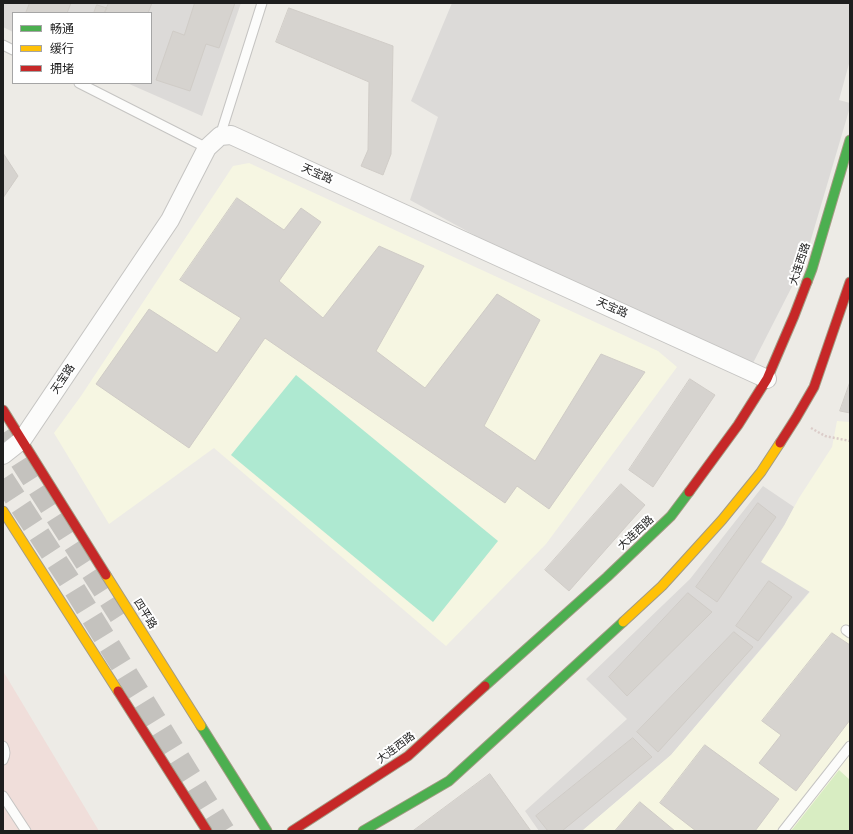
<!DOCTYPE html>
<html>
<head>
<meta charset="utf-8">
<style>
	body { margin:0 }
	#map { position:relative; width:853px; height:834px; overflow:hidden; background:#edebe6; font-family:"Noto Sans","Noto Sans SC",sans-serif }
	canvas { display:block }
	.frame { position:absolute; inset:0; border:4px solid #1e1e1e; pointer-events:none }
	.legend { position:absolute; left:12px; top:12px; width:140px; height:72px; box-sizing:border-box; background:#fff; border:1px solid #a5a5a5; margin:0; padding:5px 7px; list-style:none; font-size:12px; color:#1e1e1e }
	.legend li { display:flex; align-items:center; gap:8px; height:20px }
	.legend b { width:20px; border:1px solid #a5a5a5 }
</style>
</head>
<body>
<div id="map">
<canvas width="853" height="834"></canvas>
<div class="frame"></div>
<ul class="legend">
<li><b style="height:5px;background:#4caf50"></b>畅通</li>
<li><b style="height:5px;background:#ffc107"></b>缓行</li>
<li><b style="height:5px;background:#c62828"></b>拥堵</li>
</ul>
</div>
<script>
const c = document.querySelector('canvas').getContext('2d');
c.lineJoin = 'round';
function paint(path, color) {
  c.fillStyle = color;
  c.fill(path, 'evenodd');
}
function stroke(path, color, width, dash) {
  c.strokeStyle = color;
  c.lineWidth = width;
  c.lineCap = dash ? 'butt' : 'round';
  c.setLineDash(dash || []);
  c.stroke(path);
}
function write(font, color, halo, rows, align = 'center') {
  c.font = font + ' "Noto Sans","Noto Sans SC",sans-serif';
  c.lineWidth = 4;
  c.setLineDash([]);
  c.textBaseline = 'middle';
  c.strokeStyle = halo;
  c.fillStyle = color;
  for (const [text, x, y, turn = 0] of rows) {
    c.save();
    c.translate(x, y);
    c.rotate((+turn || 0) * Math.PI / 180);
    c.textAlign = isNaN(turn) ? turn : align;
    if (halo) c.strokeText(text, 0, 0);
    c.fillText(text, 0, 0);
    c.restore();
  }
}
paint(new Path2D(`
	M 3,3 L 241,3 L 202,116 L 127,83 L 151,83 L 151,13 L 13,13 L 13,32 L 3,27 Z
	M 452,3 L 850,3 L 850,60 L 839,100 L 850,103 L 850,107 L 804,263 L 752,365 L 498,248 L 410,200 L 438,117 L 411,101 Z
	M 763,486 L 794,507 L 785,524 L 810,591 L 671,755 L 582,831 L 539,831 L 525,811 L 627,719 L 586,679 L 690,579 Z`), '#dcdad8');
paint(new Path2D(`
	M 3,671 L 99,831 L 3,831 Z`), '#f0deda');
paint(new Path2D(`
	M 249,163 L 658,351 L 677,367 L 546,544 L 446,646 L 214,448 L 109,524 L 54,433 L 81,396 L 233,166 Z
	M 837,421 L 850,422 L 850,831 L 582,831 L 671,755 L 810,592 L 761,562 L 785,524 L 799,498 L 832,447 Z`), '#f6f6e2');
paint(new Path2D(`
	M 839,770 L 850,780 L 850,831 L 791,831 Z`), '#d8edc2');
paint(new Path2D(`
	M 296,375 L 498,541 L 433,622 L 231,455 Z`), '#aee9d1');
const building = new Path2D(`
	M 30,3 L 71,3 L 67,13 L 26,13 Z
	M 109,3 L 152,3 L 148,13 L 108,13 L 105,12 Z
	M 195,3 L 235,3 L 219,48 L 206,44 L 190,91 L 156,80 L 173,31 L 184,35 Z
	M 97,5 L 107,8 L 105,12 L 108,13 L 94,13 Z
	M 289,8 L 393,46 L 391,154 L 383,175 L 361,166 L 368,150 L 369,82 L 276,42 Z
	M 3,153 L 18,176 L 3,198 Z
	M 237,198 L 284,230 L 301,208 L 321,222 L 279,281 L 323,318 L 379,246 L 424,266 L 376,351 L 425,388 L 497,294 L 540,320 L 484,426 L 535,461 L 601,354 L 645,372 L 549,509 L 517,486 L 505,503 L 265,338 L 189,448 L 96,384 L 149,309 L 217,353 L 241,318 L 180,280 Z
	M 690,379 L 715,395 L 653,487 L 629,470 Z
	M 850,382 L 850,413 L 840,411 Z
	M 621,484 L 645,505 L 569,591 L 545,570 Z
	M 758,503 L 776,517 L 717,602 L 696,587 Z
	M 769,581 L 792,597 L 758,641 L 736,626 Z
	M 688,593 L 712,612 L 627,696 L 609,677 Z
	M 734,632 L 753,647 L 658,752 L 637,732 Z
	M 832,633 L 850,645 L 850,720 L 796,791 L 759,763 L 781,735 L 762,721 Z
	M 633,738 L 652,757 L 562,831 L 548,831 L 536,816 Z
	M 705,745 L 779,799 L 755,831 L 696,831 L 660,803 Z
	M 490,774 L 531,831 L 413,831 Z
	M 640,802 L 675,831 L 615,831 Z`);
paint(building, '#d6d3cf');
stroke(building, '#d0ccc7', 1);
stroke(new Path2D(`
	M 3,433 L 120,616
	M 3,479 L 67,577 L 224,831`), '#c4c2be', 22, [22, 11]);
const lane = new Path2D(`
	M 3,45 L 13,50
	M 79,83 L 207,148
	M 220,136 L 262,3
	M 846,630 L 850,633
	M 3,746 C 6,751 5,756 3,760
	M 3,796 L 26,831
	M 783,831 L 850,746`);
const street = new Path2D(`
	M 3,455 L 22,440 L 170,220 L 207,148 L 220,136 L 231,135 L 767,379`);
const fast = new Path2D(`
	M 807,282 L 812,269 L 850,140
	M 485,686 L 607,577 L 671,516 L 689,492
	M 201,726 L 267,831
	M 363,831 L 449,781 L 623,622`);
const slow = new Path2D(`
	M 3,511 L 118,691
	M 106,575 L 201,726
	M 623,622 L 662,586 L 722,520 L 761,472 L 780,443`);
const jam = new Path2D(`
	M 3,410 L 106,575
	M 780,443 L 796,418 L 814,387 L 850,282
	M 689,492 L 738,425 L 767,379 L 794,316 L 807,282
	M 118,691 L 207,831
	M 292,831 L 408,756 L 485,686`);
stroke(lane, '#c5c4c2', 11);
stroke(street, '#c5c4c2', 20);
stroke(fast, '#a39a83', 11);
stroke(slow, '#a39a83', 11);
stroke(jam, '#a39a83', 11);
stroke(new Path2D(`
	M 811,428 L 825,436 L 850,441`), '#dbccc9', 2.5, [2, 2]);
stroke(lane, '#fcfcfb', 9);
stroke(street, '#fcfcfb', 18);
stroke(fast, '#4caf50', 9);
stroke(slow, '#ffc107', 9);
stroke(jam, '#c62828', 9);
write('11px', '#1e1e1e', '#fff', [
	["天宝路",317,174,24],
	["大连西路",800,264,-72],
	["天宝路",612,308,24],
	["天宝路",63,379,-56],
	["大连西路",636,533,-43],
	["四平路",145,614,58],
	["大连西路",396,748,-37]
]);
</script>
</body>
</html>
